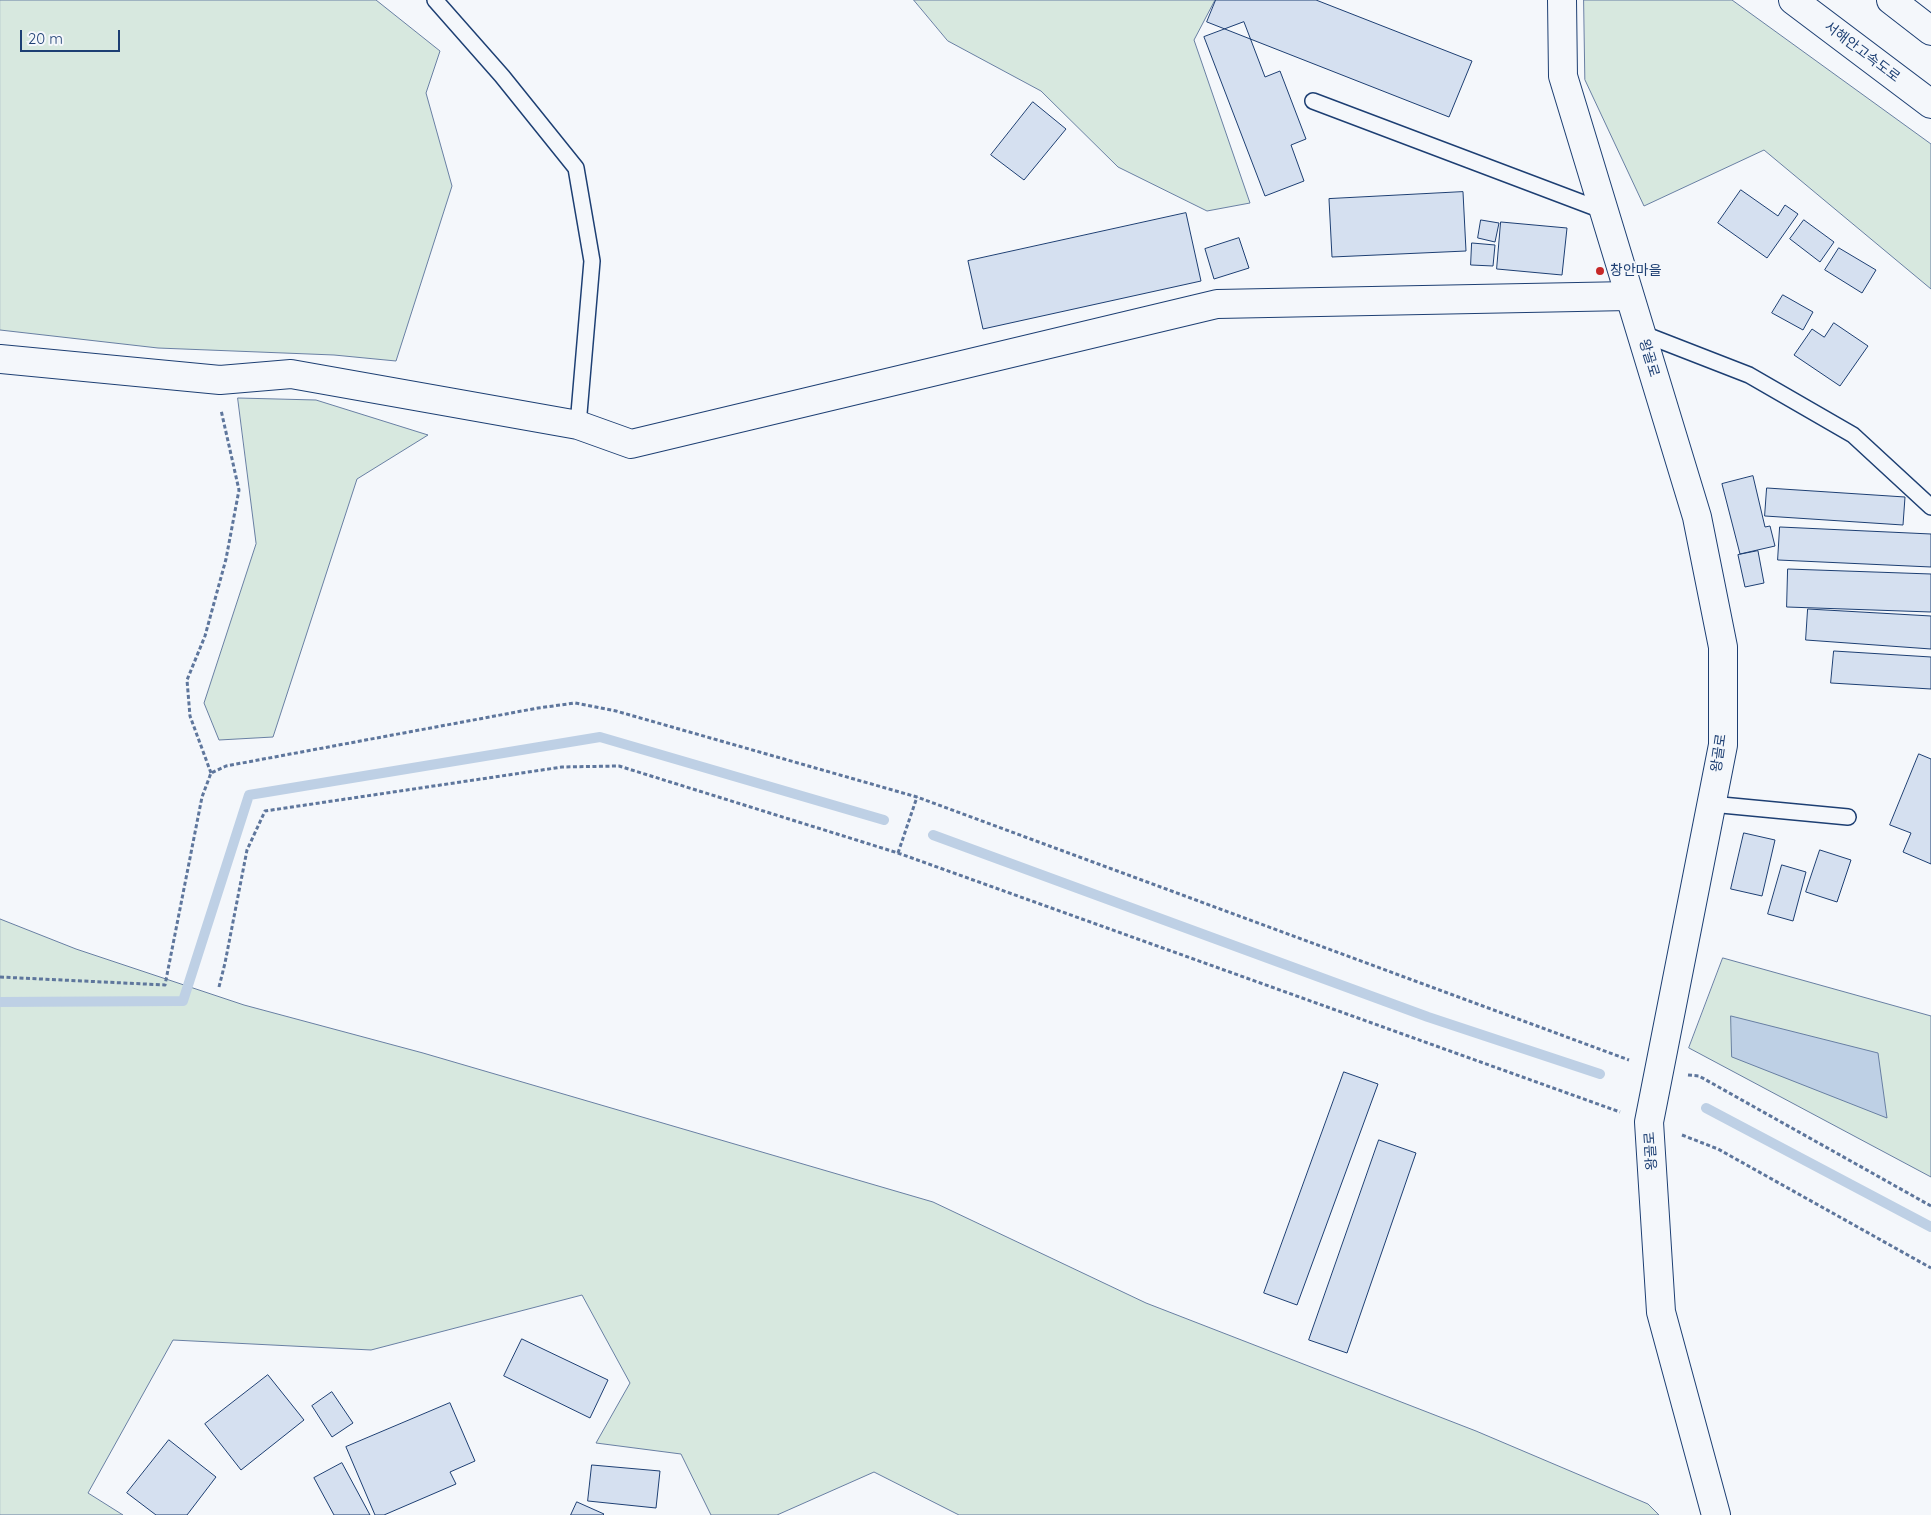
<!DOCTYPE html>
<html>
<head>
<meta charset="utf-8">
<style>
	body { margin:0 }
	#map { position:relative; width:1931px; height:1515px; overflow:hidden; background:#f4f7fb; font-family:Quicksand,sans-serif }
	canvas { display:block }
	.scale { position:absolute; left:20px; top:30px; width:100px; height:22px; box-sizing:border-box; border:2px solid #1d3f73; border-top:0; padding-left:6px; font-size:15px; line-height:18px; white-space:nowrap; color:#1d3f73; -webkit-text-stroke:4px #f4f7fb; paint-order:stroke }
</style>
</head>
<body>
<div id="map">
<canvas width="1931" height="1515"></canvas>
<div class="scale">20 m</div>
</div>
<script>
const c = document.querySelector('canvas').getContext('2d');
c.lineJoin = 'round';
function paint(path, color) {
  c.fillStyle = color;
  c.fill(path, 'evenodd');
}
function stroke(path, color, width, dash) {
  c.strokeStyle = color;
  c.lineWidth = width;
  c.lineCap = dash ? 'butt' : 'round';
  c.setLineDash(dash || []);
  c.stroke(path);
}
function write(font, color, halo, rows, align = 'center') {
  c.font = font + ' Quicksand,"Noto Sans KR",sans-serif';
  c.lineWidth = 4;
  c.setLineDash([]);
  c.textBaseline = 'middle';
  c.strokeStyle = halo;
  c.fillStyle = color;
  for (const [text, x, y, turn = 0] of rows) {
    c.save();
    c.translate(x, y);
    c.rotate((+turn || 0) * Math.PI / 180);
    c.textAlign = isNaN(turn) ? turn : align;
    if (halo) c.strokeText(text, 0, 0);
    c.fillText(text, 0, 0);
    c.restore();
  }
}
const green = new Path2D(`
	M 0,0 L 376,0 L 440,51 L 426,93 L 452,186 L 396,361 L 334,355 L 158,348 L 0,330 Z
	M 914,0 L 1215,0 L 1194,40 L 1250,203 L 1207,211 L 1118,167 L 1041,91 L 948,41 Z
	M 1584,0 L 1732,0 L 1931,144 L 1931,289 L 1764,150 L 1644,206 L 1585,80 Z
	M 238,398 L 316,400 L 428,435 L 357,479 L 273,737 L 219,740 L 204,703 L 256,544 Z
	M 0,919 L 76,949 L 244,1005 L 423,1053 L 933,1202 L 1146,1303 L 1476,1431 L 1648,1504 L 1659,1515 L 959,1515 L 874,1472 L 777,1515 L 711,1515 L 681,1454 L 596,1443 L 630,1383 L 582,1295 L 371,1350 L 173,1340 L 88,1493 L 123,1515 L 0,1515 Z
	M 1723,958 L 1931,1016 L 1931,1177 L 1689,1048 Z`);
paint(green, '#d7e8df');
stroke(green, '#687fa3', 1);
const water = new Path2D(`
	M 1731,1016 L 1878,1053 L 1887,1118 L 1732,1057 Z`);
paint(water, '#bed0e5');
stroke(water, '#687fa3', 1);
stroke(new Path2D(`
	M 933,835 L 1428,1017 L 1600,1074
	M 0,1002 L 183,1001 L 249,795 L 600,737 L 884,820
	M 1706,1108 L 1931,1227`), '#bed0e5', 10);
const building = new Path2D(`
	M 1216,0 L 1316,0 L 1472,61 L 1449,117 L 1207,22 Z
	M 1244,22 L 1265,77 L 1280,71 L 1306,139 L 1291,145 L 1304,181 L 1265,196 L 1204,37 Z
	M 1033,102 L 1066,129 L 1024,180 L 991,155 Z
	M 1741,190 L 1778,216 L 1785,205 L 1798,214 L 1767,258 L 1718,223 Z
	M 1463,192 L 1466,251 L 1332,257 L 1329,199 Z
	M 1186,213 L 1201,281 L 983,329 L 968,261 Z
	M 1481,220 L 1499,223 L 1495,242 L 1478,238 Z
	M 1804,220 L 1834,242 L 1820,262 L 1790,239 Z
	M 1501,222 L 1567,228 L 1562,275 L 1497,269 Z
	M 1239,238 L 1249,268 L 1214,279 L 1205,249 Z
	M 1472,243 L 1495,245 L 1493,266 L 1471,265 Z
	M 1839,248 L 1876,270 L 1862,293 L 1825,270 Z
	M 1783,295 L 1813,312 L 1803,330 L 1772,313 Z
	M 1834,323 L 1868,346 L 1840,386 L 1794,355 L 1812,329 L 1824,337 Z
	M 1753,476 L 1765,527 L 1770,526 L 1775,546 L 1740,554 L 1722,484 Z
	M 1767,488 L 1905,497 L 1903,525 L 1765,516 Z
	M 1780,527 L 1931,534 L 1931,567 L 1778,560 Z
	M 1758,551 L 1764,583 L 1745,587 L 1738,555 Z
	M 1788,569 L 1931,574 L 1931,612 L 1787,607 Z
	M 1808,609 L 1931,616 L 1931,649 L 1806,640 Z
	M 1834,651 L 1931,657 L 1931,689 L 1831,683 Z
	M 1919,754 L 1931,759 L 1931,864 L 1903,852 L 1911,833 L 1890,825 Z
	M 1744,833 L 1775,840 L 1762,896 L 1731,889 Z
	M 1820,850 L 1851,860 L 1837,902 L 1806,892 Z
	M 1782,865 L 1806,872 L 1793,921 L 1768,914 Z
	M 1344,1072 L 1378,1084 L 1297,1305 L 1264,1293 Z
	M 1379,1140 L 1416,1153 L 1347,1353 L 1309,1340 Z
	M 522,1339 L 608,1380 L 590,1418 L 504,1376 Z
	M 268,1375 L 304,1420 L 241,1470 L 205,1424 Z
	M 332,1392 L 353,1423 L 332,1437 L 312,1406 Z
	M 450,1403 L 475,1461 L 450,1472 L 456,1484 L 384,1515 L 375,1515 L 346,1447 Z
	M 169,1440 L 216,1477 L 187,1515 L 156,1515 L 127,1493 Z
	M 342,1463 L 370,1515 L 334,1515 L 314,1478 Z
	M 592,1465 L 660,1471 L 656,1508 L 588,1501 Z
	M 577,1502 L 604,1514 L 603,1515 L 571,1515 Z`);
paint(building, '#d5e0f0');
stroke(building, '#1d3f73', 1);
const lane = new Path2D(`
	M 435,0 L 502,76 L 576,168 L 592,261 L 578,425
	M 1313,101 L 1604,211
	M 1641,333 L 1749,375 L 1853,435 L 1931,507
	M 1711,804 L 1848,817`);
const street = new Path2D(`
	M 0,359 L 220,380 L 291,374 L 578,425 L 631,444 L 1217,304 L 1629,296`);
const secondary = new Path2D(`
	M 1562,0 L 1563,76 L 1697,517 L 1723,647 L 1723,745 L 1649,1122 L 1661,1312 L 1716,1515`);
const highway = new Path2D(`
	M 1793,0 L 1931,104
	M 1891,0 L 1931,31`);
stroke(lane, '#1d3f73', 18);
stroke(street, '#1d3f73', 30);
stroke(secondary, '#1d3f73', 30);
stroke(highway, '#1d3f73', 30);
stroke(new Path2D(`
	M 211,773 L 190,716 L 187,680 L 205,636 L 226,559 L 239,490 L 221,410
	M 898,853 L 917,797
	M 0,977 L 165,985 L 202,797 L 211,773 L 226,766 L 538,708 L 575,703 L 616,711 L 917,797 L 1629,1060
	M 219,987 L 225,963 L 247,850 L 265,811 L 562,767 L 619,766 L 898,853 L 1620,1112
	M 1688,1075 L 1699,1076 L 1931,1206
	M 1682,1135 L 1718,1149 L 1931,1268`), '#5e769c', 3, [4, 2.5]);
stroke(lane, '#f4f7fb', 15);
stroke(street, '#f4f7fb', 28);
stroke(secondary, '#f4f7fb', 28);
stroke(highway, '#f4f7fb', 28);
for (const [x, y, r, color] of [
	[1600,271,5,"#c62828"]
]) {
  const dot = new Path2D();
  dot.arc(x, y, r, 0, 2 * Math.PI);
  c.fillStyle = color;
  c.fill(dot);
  stroke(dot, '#f4f7fb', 2);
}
write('14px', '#1d3f73', '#f4f7fb', [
	["서해안고속도로",1862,52,37],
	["왕골로",1649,358,73],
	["왕골로",1719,753,-82],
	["왕골로",1651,1151,-94]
]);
write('14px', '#1d3f73', '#f4f7fb', [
	["창안마을",1610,271]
], 'left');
</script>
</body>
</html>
